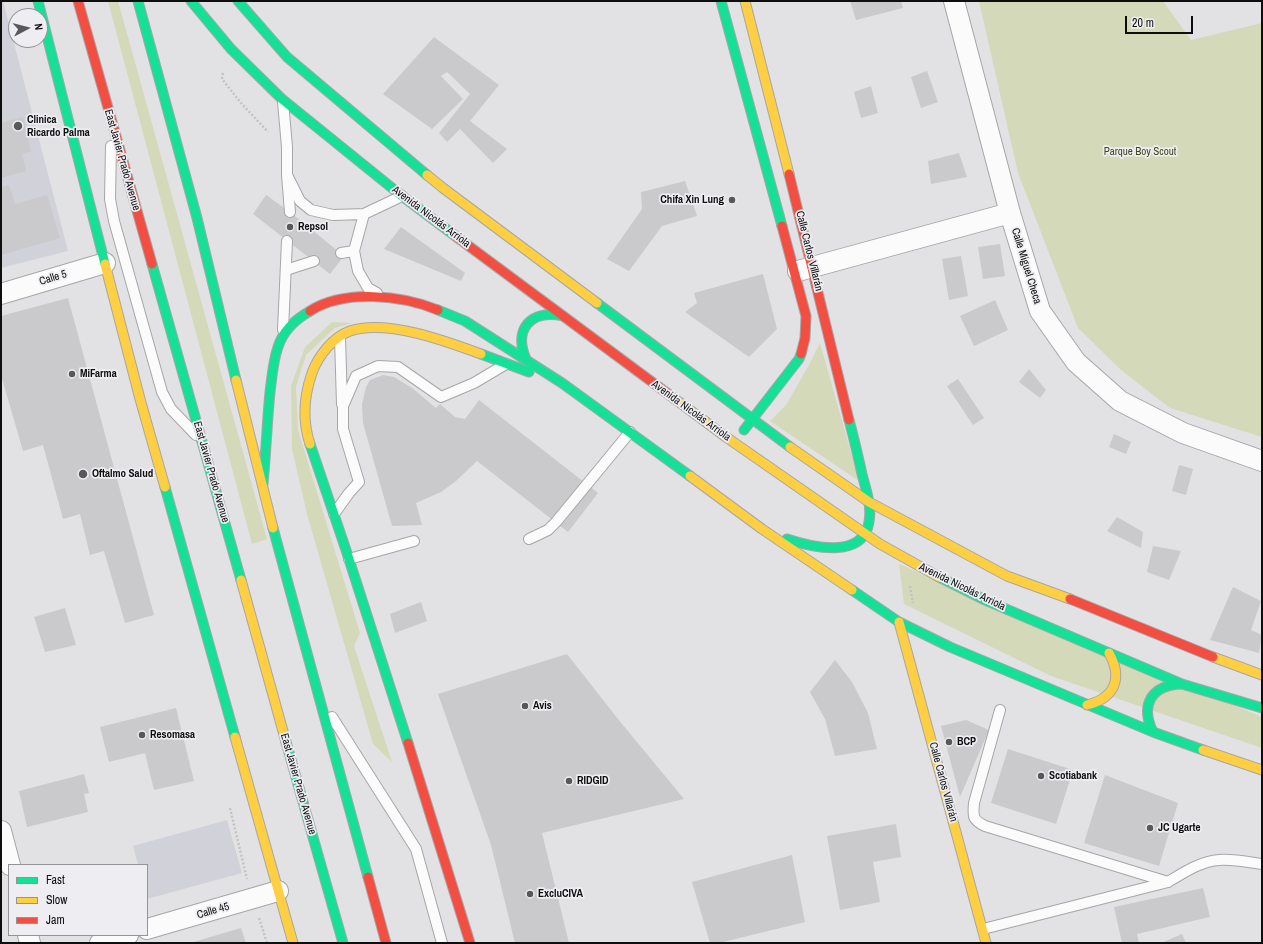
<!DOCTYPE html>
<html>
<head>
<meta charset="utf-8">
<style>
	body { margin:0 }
	#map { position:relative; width:1263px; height:944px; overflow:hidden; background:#e2e2e4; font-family:"Archivo Narrow",sans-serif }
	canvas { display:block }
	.frame { position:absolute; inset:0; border:2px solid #0e0e0f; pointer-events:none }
	.legend { position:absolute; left:8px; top:864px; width:140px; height:72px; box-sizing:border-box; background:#eeeef2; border:1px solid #949497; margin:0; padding:5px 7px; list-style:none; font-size:12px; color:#0e0e0f }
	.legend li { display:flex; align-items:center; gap:8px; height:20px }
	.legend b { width:20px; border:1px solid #949497 }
	.north { position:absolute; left:8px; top:8px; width:40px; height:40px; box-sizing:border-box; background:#eeeef2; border:1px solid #949497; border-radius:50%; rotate:83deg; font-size:11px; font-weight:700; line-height:16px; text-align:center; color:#0e0e0f }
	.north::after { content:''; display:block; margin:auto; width:14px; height:18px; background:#58585a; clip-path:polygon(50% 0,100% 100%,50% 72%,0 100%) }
	.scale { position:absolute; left:1125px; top:16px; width:68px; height:18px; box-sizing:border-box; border:2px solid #0e0e0f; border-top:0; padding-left:5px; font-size:12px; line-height:14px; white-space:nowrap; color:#0e0e0f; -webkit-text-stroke:3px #eeeef2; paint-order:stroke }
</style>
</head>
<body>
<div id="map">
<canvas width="1263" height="944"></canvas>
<div class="frame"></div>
<ul class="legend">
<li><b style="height:5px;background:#16e098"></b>Fast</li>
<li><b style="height:5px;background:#ffcf43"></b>Slow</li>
<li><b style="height:5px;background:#f24e42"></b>Jam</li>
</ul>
<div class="north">N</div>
<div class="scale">20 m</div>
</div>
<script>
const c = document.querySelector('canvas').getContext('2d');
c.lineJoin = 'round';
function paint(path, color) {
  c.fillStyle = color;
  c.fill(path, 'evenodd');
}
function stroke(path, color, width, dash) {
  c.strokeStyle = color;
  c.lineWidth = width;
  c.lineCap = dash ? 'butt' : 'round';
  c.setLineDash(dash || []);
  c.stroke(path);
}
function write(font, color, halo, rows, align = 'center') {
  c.font = font + ' "Archivo Narrow",sans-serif';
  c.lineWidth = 3.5;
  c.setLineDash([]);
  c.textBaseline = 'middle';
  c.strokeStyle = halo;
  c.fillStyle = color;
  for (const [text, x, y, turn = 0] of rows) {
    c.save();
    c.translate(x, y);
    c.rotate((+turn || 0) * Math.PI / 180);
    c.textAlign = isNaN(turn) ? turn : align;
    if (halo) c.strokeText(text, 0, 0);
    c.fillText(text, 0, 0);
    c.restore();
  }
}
paint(new Path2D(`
	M 1,1 L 3,1 L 68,251 L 1,268 Z
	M 227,820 L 242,873 L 147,899 L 147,865 L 138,865 L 133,846 Z`), '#d1d2d9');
paint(new Path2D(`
	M 108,1 L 118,1 L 267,539 L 252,544 Z
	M 979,1 L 1163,1 L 1191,40 L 1262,23 L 1262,437 L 1170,408 L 1121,370 L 1078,328 L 1018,173 Z
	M 332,322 L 352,323 L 335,328 L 306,355 L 296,387 L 298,430 L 360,633 L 354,646 L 392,762 L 373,744 L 307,514 L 292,449 L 291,386 L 305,347 Z
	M 820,343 L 859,481 L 770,421 L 786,405 L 809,365 Z
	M 899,564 L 1262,717 L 1262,748 L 1051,676 L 904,604 Z`), '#d4d9b9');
paint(new Path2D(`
	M 850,1 L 901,1 L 903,8 L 856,20 Z
	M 434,37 L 499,85 L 470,121 L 507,149 L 493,163 L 460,129 L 447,142 L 439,133 L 470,94 L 447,72 L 441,76 L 463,99 L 432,129 L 383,94 Z
	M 927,71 L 938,102 L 921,108 L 911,77 Z
	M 871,86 L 878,113 L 861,118 L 854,92 Z
	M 23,117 L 31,151 L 22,154 L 26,171 L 1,178 L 1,123 Z
	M 959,153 L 967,177 L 931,184 L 928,161 Z
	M 685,181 L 697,216 L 662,226 L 629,271 L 607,259 L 642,209 L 641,192 Z
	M 9,185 L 15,204 L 47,195 L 60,238 L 1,255 L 1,187 Z
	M 266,195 L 290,212 L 344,256 L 330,274 L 253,214 Z
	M 401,227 L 465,273 L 461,281 L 384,249 Z
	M 1000,244 L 1005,276 L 983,279 L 978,247 Z
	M 961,256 L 968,296 L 949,300 L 942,259 Z
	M 763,274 L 777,329 L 749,357 L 685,312 L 697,303 L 694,293 Z
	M 68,298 L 154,615 L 125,623 L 104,551 L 90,555 L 80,514 L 63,519 L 43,445 L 23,451 L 1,375 L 1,316 Z
	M 995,300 L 1008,330 L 974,346 L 960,316 Z
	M 1029,369 L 1046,390 L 1040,398 L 1019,382 Z
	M 383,375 L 394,377 L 412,388 L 436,408 L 440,404 L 455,417 L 465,419 L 479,400 L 598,493 L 568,532 L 477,461 L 456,481 L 441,492 L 416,503 L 422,525 L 392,526 L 363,423 L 362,404 L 366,387 L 370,380 Z
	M 958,379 L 984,418 L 973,425 L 947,386 Z
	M 1114,434 L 1131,442 L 1126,454 L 1109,447 Z
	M 1179,465 L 1193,469 L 1186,495 L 1172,491 Z
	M 1117,517 L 1143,532 L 1141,548 L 1107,531 Z
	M 1153,546 L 1181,551 L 1169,580 L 1147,572 Z
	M 1233,587 L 1261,601 L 1251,630 L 1262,635 L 1259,653 L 1210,640 Z
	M 421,602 L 427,621 L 395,633 L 390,614 Z
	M 65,608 L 76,645 L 45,652 L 34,617 Z
	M 567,654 L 618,719 L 684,799 L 542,833 L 569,943 L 515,943 L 491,845 L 438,694 Z
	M 835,660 L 852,682 L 868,713 L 877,749 L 835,756 L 825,719 L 810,692 Z
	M 176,708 L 194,781 L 154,790 L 145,753 L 109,762 L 100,727 Z
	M 966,720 L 989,730 L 960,797 L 941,726 Z
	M 1008,749 L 1073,770 L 1056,824 L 991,803 Z
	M 84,774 L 89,793 L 84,794 L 88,812 L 27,827 L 19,791 Z
	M 1105,775 L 1178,803 L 1159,866 L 1084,843 Z
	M 896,824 L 901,857 L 873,862 L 880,902 L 840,910 L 827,836 Z
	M 792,855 L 805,922 L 719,943 L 710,943 L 692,882 Z
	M 1203,888 L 1210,917 L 1137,934 L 1139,943 L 1122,943 L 1114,907 Z
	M 241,928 L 246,943 L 190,943 Z
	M 1182,934 L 1186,943 L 1161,943 Z`), '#cac9cb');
const lane = new Path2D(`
	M 283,102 L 287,147 L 287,175 L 290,212
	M 111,146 L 110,199 L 114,221 L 162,392 L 171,409 L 196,435
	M 287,175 L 300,201 L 311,210 L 333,215 L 364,214 L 402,196
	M 354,251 L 364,214
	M 341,253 L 354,251 L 358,271 L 368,288 L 377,293
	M 286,270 L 314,261
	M 283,330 L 287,241
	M 340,338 L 342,404
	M 334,514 L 349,493 L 359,482 L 343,429 L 343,406 L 356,376 L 378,366 L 398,367 L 441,397 L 474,383 L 506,364
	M 529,539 L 548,530 L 556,522 L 630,432
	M 349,559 L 414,541
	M 1000,710 L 974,803 C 973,816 972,820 985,826 L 1168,882
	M 332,717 L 416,849 L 442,943
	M 983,929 L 1168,882 C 1183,873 1201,861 1219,860 C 1233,859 1248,862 1262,864`);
const street = new Path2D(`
	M 954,1 L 1010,213 L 1040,311 L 1076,362 L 1120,401 L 1183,433 L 1262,461
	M 798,271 L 1010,213
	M 1,294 L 105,263
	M 1,831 L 10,865
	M 147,929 L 278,891
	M 28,935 L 30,943
	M 100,943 L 128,935`);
const fast = new Path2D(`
	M 38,1 L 105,264
	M 138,1 L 197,218 L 236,380
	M 191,1 L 231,49 L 282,99 L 402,196 L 458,238
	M 238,1 L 287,57 L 427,175
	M 721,1 L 782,226
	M 152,264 L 241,580
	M 597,303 L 790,447
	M 438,310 L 465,321 L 562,383 L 690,476
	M 481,354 L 529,372
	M 526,359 C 513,329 531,309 563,316
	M 744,430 L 799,359 L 801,354
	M 310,444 L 346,550 L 408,743
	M 263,484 C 266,453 267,423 270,392 C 272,377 273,361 278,347 C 283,331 296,319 310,311
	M 165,487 L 235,737
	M 273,528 L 368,877
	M 787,539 C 811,547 863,560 869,522 C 872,506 866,490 862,474 C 858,456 854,438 849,420
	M 939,577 L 985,600 L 1182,684 L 1262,708
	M 852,590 L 899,622 L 950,647 L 1153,732 L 1203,750
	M 1153,732 C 1140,705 1151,685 1182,684
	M 286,742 L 343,943`);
const slow = new Path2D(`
	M 745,1 L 789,174
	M 427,175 L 443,188 L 597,303
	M 105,264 L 140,399 L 165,487
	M 236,380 L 273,528
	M 675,399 L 726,437 L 880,544 L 939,577
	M 310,444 C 302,420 304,396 312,373 C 318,356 333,337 350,331 C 387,319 446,341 481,354
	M 790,447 L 869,502 L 1007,576 L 1070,599
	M 690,476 L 762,529 L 852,590
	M 241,580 L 286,742
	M 899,622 L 986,943
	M 1213,657 L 1262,675
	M 1087,705 C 1115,698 1123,678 1109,653
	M 235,737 L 293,943
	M 1203,750 L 1262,770`);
const jam = new Path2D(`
	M 78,1 L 152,264
	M 789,174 L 849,420
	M 782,226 L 806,316 L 805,338 L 801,354
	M 458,238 L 675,399
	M 310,311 C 345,289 401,295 438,310
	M 1070,599 L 1213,657
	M 408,743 L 470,943
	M 368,877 L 386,943`);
stroke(lane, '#a6a6a8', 12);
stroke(street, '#a6a6a8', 22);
stroke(fast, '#a6a6a8', 11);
stroke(slow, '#a6a6a8', 11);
stroke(jam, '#a6a6a8', 11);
stroke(new Path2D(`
	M 223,73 L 222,79 L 241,103 L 268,132
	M 910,586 L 913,603
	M 230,808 L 247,879
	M 259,918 L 267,943`), '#c3c3c4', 2.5, [2, 2]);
stroke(lane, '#fbfbfb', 10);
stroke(street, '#fbfbfb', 20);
stroke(fast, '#16e098', 9);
stroke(slow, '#ffcf43', 9);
stroke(jam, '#f24e42', 9);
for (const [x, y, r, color] of [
	[18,126,5,"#58585a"],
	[732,200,4,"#58585a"],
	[290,227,4,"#58585a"],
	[72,374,4,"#58585a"],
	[83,474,5,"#58585a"],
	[525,706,4,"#58585a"],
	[142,735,4,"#58585a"],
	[949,742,4,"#58585a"],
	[1041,776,4,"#58585a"],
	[569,781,4,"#58585a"],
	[1150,828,4,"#58585a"],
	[530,894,4,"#58585a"]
]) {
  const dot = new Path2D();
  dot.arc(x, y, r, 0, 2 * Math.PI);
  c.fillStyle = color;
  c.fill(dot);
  stroke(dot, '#eeeef2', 1.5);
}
write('bold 11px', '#0e0e0f', '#eeeef2', [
	["Clinica",27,120],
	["Ricardo Palma",27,133],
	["Chifa Xin Lung",724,200,"right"],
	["Repsol",298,227],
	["MiFarma",80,374],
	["Oftalmo Salud",92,474],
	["Avis",533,706],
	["Resomasa",150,735],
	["BCP",957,742],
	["Scotiabank",1049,776],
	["RIDGID",577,781],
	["JC Ugarte",1158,828],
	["ExcluCIVA",538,894]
], 'left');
write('11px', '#40461d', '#eeeef2', [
	["Parque Boy Scout",1140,152]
]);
write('11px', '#0e0e0f', '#eeeef2', [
	["East Javier Prado Avenue",122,160,74],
	["Avenida Nicolás Arriola",431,217,37],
	["Calle Carlos Villarán",809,251,76],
	["Calle Miguel Checa",1026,266,73],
	["Calle 5",53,278,-17],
	["Avenida Nicolás Arriola",691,411,36],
	["East Javier Prado Avenue",211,472,74],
	["Avenida Nicolás Arriola",962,587,26],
	["Calle Carlos Villarán",943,782,75],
	["East Javier Prado Avenue",298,784,74],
	["Calle 45",213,911,-16]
]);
</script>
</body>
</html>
